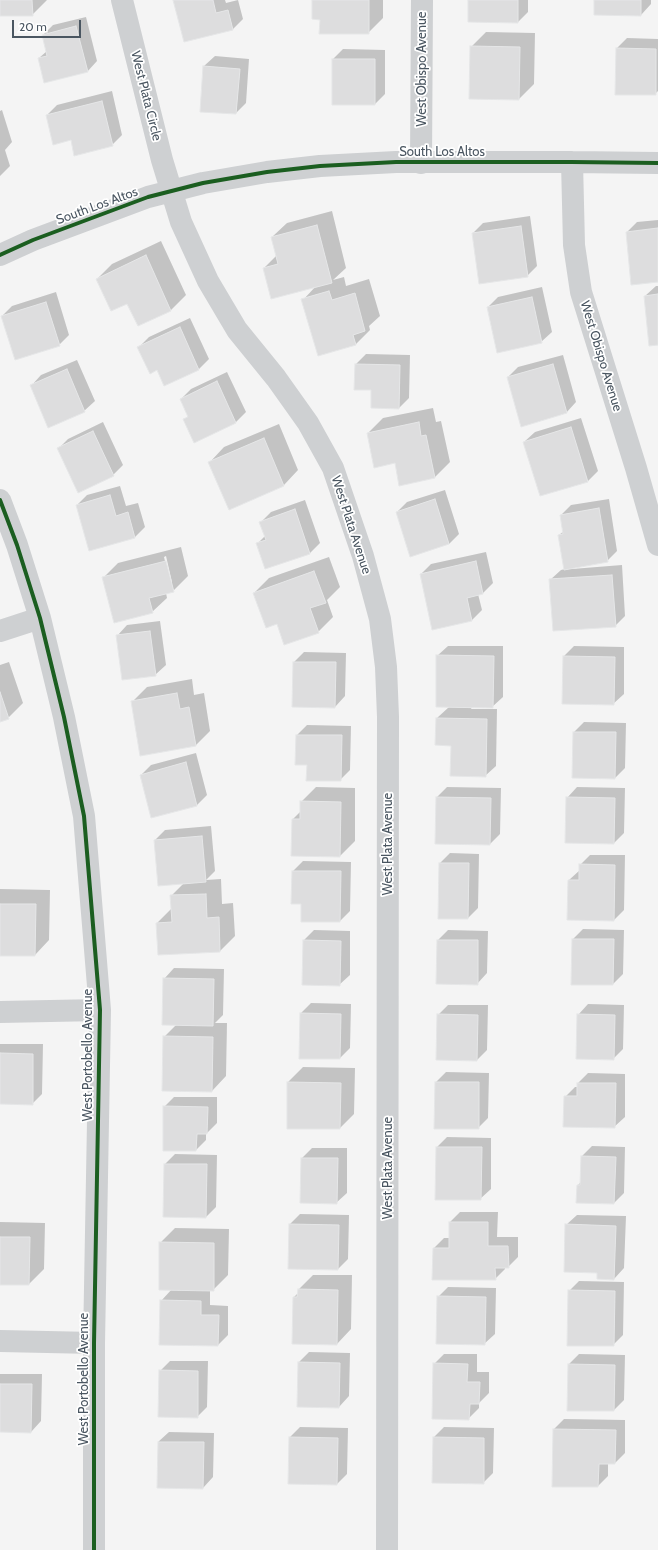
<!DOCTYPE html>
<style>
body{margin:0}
#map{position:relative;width:658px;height:1550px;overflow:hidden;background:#f4f4f4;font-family:Cabin,sans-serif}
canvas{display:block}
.scale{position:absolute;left:12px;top:20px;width:69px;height:18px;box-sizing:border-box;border:2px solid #4a5661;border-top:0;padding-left:5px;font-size:12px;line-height:14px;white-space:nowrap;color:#4a5661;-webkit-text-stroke:3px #fff;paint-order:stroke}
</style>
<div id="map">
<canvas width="658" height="1550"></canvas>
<div class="scale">20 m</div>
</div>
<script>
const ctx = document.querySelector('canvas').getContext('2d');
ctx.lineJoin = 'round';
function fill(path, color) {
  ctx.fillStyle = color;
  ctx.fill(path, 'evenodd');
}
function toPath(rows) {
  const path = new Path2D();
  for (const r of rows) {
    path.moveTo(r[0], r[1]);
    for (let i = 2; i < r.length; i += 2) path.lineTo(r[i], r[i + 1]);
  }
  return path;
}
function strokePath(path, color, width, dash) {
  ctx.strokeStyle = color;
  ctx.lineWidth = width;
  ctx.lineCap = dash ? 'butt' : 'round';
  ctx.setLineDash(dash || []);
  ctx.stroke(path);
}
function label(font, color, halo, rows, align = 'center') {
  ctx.font = font + ' Cabin,sans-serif';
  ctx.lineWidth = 3.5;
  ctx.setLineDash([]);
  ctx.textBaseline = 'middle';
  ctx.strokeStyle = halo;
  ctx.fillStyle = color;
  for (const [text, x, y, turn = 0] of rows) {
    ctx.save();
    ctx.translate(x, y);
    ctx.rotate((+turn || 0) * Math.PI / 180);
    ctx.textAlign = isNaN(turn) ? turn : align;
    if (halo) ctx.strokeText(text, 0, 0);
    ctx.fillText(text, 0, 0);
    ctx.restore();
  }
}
const shadow = toPath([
 [0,0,47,0,32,15,0,15],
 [174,0,225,0,226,3,238,0,243,19,233,29,185,41],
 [313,0,383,0,383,18,368,33,321,19],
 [469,0,528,0,528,12,518,22],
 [595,0,651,0,651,4,641,15],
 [86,17,97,61,87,72,39,58,47,51,43,35,53,25],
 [486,32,535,33,534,84,519,99,471,47],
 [627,38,658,39,658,91,655,94,617,48],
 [343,49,385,50,385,94,375,104,333,59],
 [215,56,249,59,246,103,236,113,204,66],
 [112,91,122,135,112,145,72,139,47,115,57,105],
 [2,110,12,142,5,150,10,166,0,176,0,111],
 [332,211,346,268,333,280,344,277,346,286,369,279,380,316,369,326,370,330,355,345,303,300,316,286,264,268,277,255,272,237,287,223],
 [530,216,537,266,527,276,473,233,483,223],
 [658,220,658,281,627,232,637,222],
 [161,241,186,295,171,310,138,325,128,302,97,279,112,264],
 [656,286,658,286,658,344,645,296],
 [542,287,552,332,541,342,488,307,498,297],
 [56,292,69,335,59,345,2,316,12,306],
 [190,318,209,359,199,369,139,347,149,337],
 [366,354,410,355,409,398,399,408,372,389,356,364],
 [563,355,576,402,566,413,508,377,518,367],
 [77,360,95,401,84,411,48,426,31,386,41,375],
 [227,372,246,412,236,422,195,442,184,420,189,415,181,399,191,389],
 [433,408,436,422,441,421,450,462,435,477,396,462,368,433,383,418],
 [581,418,598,471,588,481,524,442,535,432],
 [103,422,123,465,113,475,58,449,68,439],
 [279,424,298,470,284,485,229,508,210,462,224,447],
 [120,486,126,506,138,503,145,527,135,537,77,505,87,495],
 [445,490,459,534,449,544,397,512,407,502],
 [609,499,617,551,607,561,572,567,572,569,622,565,625,616,615,626,550,580,561,570,565,569,559,535,564,531,561,515,571,505],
 [305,500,320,543,310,553,266,568,257,544,265,536,261,522,271,512],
 [181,547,188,576,173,591,166,593,167,598,152,612,103,578,118,563],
 [166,556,172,582,170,582,164,557],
 [486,552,493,583,483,593,478,594,482,610,472,620,433,629,421,574,431,564],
 [329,557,340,587,327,600,333,617,318,632,277,623,254,593,269,578],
 [160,621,166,665,155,675,117,636,127,625],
 [448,646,503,646,503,697,492,707,472,707,471,709,497,709,496,766,485,776,452,745,437,718,449,707,437,656],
 [574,646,624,647,624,694,613,704,564,656],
 [304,652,346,653,345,696,335,707,294,662],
 [9,662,23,703,8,718,0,721,0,665],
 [192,679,194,695,204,693,210,731,195,746,132,702,147,687],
 [584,722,626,723,625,768,615,778,574,732],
 [307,725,351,726,350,770,340,780,308,764,297,735],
 [196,753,207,795,197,805,152,817,141,775,151,765],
 [316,787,355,788,355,841,340,856,292,855,293,819,301,811,301,802],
 [447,787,501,788,500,834,490,844,436,843,437,797],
 [577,787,625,788,624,833,614,843,567,798],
 [211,826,215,871,206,880,221,879,222,904,233,903,235,936,220,951,157,923,172,908,171,896,184,883,155,840,165,830],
 [450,853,479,854,478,908,468,918,440,863],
 [590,855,625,855,624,910,614,920,568,919,569,880,580,870,580,865],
 [303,861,351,862,350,911,340,921,302,903,292,903,293,871],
 [0,889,50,890,49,940,35,955,0,955],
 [583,929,624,930,623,974,613,984,573,939],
 [314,930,350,931,350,975,339,985,304,940],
 [448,930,488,931,487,973,477,984,438,940],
 [174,968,224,969,223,1015,215,1023,227,1023,226,1076,212,1091,164,1037,177,1024,164,979],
 [311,1003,351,1004,350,1048,340,1058,301,1013],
 [588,1004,624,1005,623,1049,613,1059,578,1015],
 [448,1005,488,1005,487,1050,477,1060,437,1059,438,1015],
 [0,1044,43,1044,42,1094,32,1104,0,1103],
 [303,1067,355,1068,354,1114,340,1128,288,1082],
 [446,1072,489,1073,488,1118,478,1128,436,1082],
 [588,1073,625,1074,625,1117,614,1127,565,1097,575,1087,578,1087,578,1083],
 [174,1097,217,1097,217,1123,206,1134,206,1140,196,1150,164,1107],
 [447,1137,491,1138,491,1189,480,1199,437,1147],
 [592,1146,625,1147,624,1193,614,1203,578,1185,581,1182,582,1156],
 [312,1148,347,1148,347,1193,336,1203,301,1202,302,1158],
 [175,1154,217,1155,216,1207,206,1217,164,1216,165,1164],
 [460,1212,498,1212,497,1237,518,1237,518,1257,508,1267,505,1267,505,1269,495,1279,434,1248,444,1238,450,1238,450,1222],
 [300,1214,349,1215,348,1259,338,1269,290,1224],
 [577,1215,626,1216,624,1268,614,1279,598,1272,566,1225],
 [0,1222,45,1223,44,1269,29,1284,0,1284],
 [175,1228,229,1229,228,1275,213,1290,210,1290,210,1305,228,1306,228,1335,218,1345,161,1301,172,1289,160,1243],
 [313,1275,352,1275,351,1329,337,1344,294,1297,299,1292,299,1289],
 [579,1281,624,1282,623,1335,613,1345,569,1291],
 [448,1287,496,1288,495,1334,484,1344,438,1297],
 [309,1352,350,1353,349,1396,339,1407,299,1362],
 [444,1354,477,1354,477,1372,489,1372,489,1393,479,1403,479,1408,469,1418,434,1364],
 [579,1354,625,1355,624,1400,614,1410,569,1364],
 [170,1361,208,1361,207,1407,197,1417,160,1371],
 [0,1374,42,1374,41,1421,31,1432,0,1431],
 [564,1419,625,1420,625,1453,615,1463,608,1463,608,1476,598,1486,554,1429],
 [300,1427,348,1428,347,1474,337,1484,290,1437],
 [444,1427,494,1428,493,1473,483,1483,434,1437],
 [169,1432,214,1433,213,1477,203,1488,158,1487,158,1442]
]);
const building = toPath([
 [0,0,32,0,33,16,0,16,0,0],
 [173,0,213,0,216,13,228,10,233,30,184,42,173,0],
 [312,0,369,0,369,34,319,34,320,20,312,19,312,0],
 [468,0,518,0,518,23,468,22,468,0],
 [594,0,641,0,641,16,594,15,594,0],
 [76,26,88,72,44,83,38,58,47,56,42,35,76,26],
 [470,46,520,47,519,100,469,99,470,46],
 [616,48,656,49,656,95,615,95,616,48],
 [332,59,375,59,375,105,332,105,332,59],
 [203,66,240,69,236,114,200,112,203,66],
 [102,101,113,146,74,156,71,140,53,145,46,115,102,101],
 [317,225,332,283,271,299,263,268,278,264,271,237,317,225],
 [521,226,528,277,479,284,472,233,521,226],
 [658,228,658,282,631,285,626,232,658,228],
 [146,255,171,311,138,326,127,304,111,311,96,279,146,255],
 [329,291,332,300,355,293,365,331,353,335,356,345,318,356,301,299,329,291],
 [658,294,658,345,649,346,644,296,658,294],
 [532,297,542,343,497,353,487,307,532,297],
 [46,302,60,346,15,360,1,316,46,302],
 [180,327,199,370,164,386,157,370,150,374,137,347,180,327],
 [355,364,400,365,399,409,371,408,371,390,354,390,355,364],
 [553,364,567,413,521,427,507,377,553,364],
 [67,369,85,412,48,428,30,385,67,369],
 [217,381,236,423,194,443,183,419,188,417,180,399,217,381],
 [419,422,421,436,426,435,435,478,399,486,395,463,374,468,367,433,419,422],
 [571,427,588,482,540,496,523,442,571,427],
 [93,431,114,476,78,493,57,448,93,431],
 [264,438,284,486,229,510,208,462,264,438],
 [110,495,116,516,128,512,135,538,89,551,76,505,110,495],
 [435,499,449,544,410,557,396,512,435,499],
 [599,508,608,562,564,570,558,535,563,534,560,515,599,508],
 [295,509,310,554,265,569,256,543,266,540,259,522,295,509],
 [166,561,174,592,149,598,153,613,114,623,102,577,166,561],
 [476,561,483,594,467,598,472,621,432,630,420,574,476,561],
 [314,571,326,603,310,608,319,633,284,645,277,624,266,628,253,593,314,571],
 [612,575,616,627,553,631,549,579,612,575],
 [150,631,156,676,122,680,116,635,150,631],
 [436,655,494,656,493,708,436,707,436,655],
 [563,656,615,657,614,705,562,704,563,656],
 [293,662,336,662,335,708,292,707,293,662],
 [0,692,9,719,0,722,0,692],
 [177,693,180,709,189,707,196,746,140,756,131,701,177,693],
 [436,718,487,719,486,777,450,776,451,746,435,745,436,718],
 [573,732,616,732,615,779,572,778,573,732],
 [296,735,342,735,341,781,306,781,307,765,295,765,296,735],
 [186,762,197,806,151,818,140,775,186,762],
 [436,797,491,798,490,845,435,844,436,797],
 [566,797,615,798,614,844,565,843,566,797],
 [300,801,341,802,340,857,291,856,292,819,300,819,300,801],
 [202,836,206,882,158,886,154,840,202,836],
 [439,863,469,863,468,919,438,919,439,863],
 [579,864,615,865,614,921,567,920,568,880,579,880,579,864],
 [292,871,341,871,340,922,301,922,301,904,291,904,292,871],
 [206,894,207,918,219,917,220,952,158,955,156,923,172,922,170,895,206,894],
 [0,904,36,904,35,956,0,956,0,904],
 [572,939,614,939,613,985,571,985,572,939],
 [303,940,341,941,340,986,302,985,303,940],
 [437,940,478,940,478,985,436,984,437,940],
 [163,978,214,979,213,1026,162,1025,163,978],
 [300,1013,341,1014,340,1059,299,1059,300,1013],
 [437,1014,478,1015,477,1061,436,1060,437,1014],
 [577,1014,615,1015,614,1060,576,1059,577,1014],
 [163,1036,213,1037,212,1092,162,1091,163,1036],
 [0,1053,33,1054,33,1105,0,1104,0,1053],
 [287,1082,341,1083,340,1129,287,1129,287,1082],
 [435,1082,479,1082,479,1129,434,1129,435,1082],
 [577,1083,616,1083,615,1128,563,1127,564,1096,577,1096,577,1083],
 [163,1106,208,1107,207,1134,197,1134,196,1151,163,1151,163,1106],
 [436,1147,482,1147,481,1200,435,1200,436,1147],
 [581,1156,616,1157,614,1204,576,1203,577,1185,580,1185,581,1156],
 [301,1158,338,1158,337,1204,300,1203,301,1158],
 [164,1164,207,1164,206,1218,163,1217,164,1164],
 [449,1222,488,1222,488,1246,508,1246,509,1268,495,1268,496,1280,432,1280,433,1248,449,1248,449,1222],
 [289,1224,339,1225,338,1270,288,1269,289,1224],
 [565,1224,616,1226,614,1280,597,1279,597,1273,564,1272,565,1224],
 [0,1237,30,1237,29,1285,0,1285,0,1237],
 [159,1242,214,1243,214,1291,159,1290,159,1242],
 [298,1289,338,1290,337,1345,292,1344,293,1297,297,1297,298,1289],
 [568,1290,615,1291,614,1346,567,1346,568,1290],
 [437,1296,486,1297,485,1345,436,1344,437,1296],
 [160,1300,201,1301,201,1315,219,1315,218,1346,159,1345,160,1300],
 [298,1362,340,1363,339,1408,297,1407,298,1362],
 [433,1363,468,1364,467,1382,480,1382,479,1404,470,1404,469,1420,432,1419,433,1363],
 [568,1364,615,1365,614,1411,567,1411,568,1364],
 [159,1370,198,1371,198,1418,158,1417,159,1370],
 [0,1384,32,1384,31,1433,0,1432,0,1384],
 [553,1429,616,1430,615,1464,599,1464,598,1487,552,1487,553,1429],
 [289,1437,338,1438,337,1485,288,1484,289,1437],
 [433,1437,484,1438,484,1484,432,1483,433,1437],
 [158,1442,204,1442,203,1489,157,1488,158,1442]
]);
const minor = toPath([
 [122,0,162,160,181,222,208,281,237,330,276,378,308,423,333,468,363,556,380,619,386,667,388,717,387,1550],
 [572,162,574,245,581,292,636,468,658,545],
 [421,163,422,0],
 [0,255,33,240,148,197,203,183,267,172,320,166,396,162,572,162,658,163],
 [0,500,17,545,40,618,64,717,84,816,100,1010,94,1343,94,1550],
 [0,631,40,618],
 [0,1012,100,1010],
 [0,1341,94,1343]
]);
const cycleway = toPath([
 [0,255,33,240,148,197,203,183,267,172,320,166,396,162,572,162,658,163],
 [0,500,17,545,40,618,64,717,84,816,100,1010,94,1343,94,1550]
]);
const streetNames = [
 ["West Obispo Avenue",422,69,-90],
 ["West Plata Circle",146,96,76],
 ["South Los Altos",442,152],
 ["South Los Altos",97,206,-20],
 ["West Obispo Avenue",601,356,73],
 ["West Plata Avenue",351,525,72],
 ["West Plata Avenue",388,844,-90],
 ["West Portobello Avenue",88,1055,-90],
 ["West Plata Avenue",388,1168,-90],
 ["West Portobello Avenue",84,1379,-90]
];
fill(shadow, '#0003');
fill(building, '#ddddde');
strokePath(building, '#e5e6e7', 1);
strokePath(minor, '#ced0d2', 22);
strokePath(cycleway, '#1b5e20', 4);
label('13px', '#4a5661', '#fff', streetNames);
</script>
